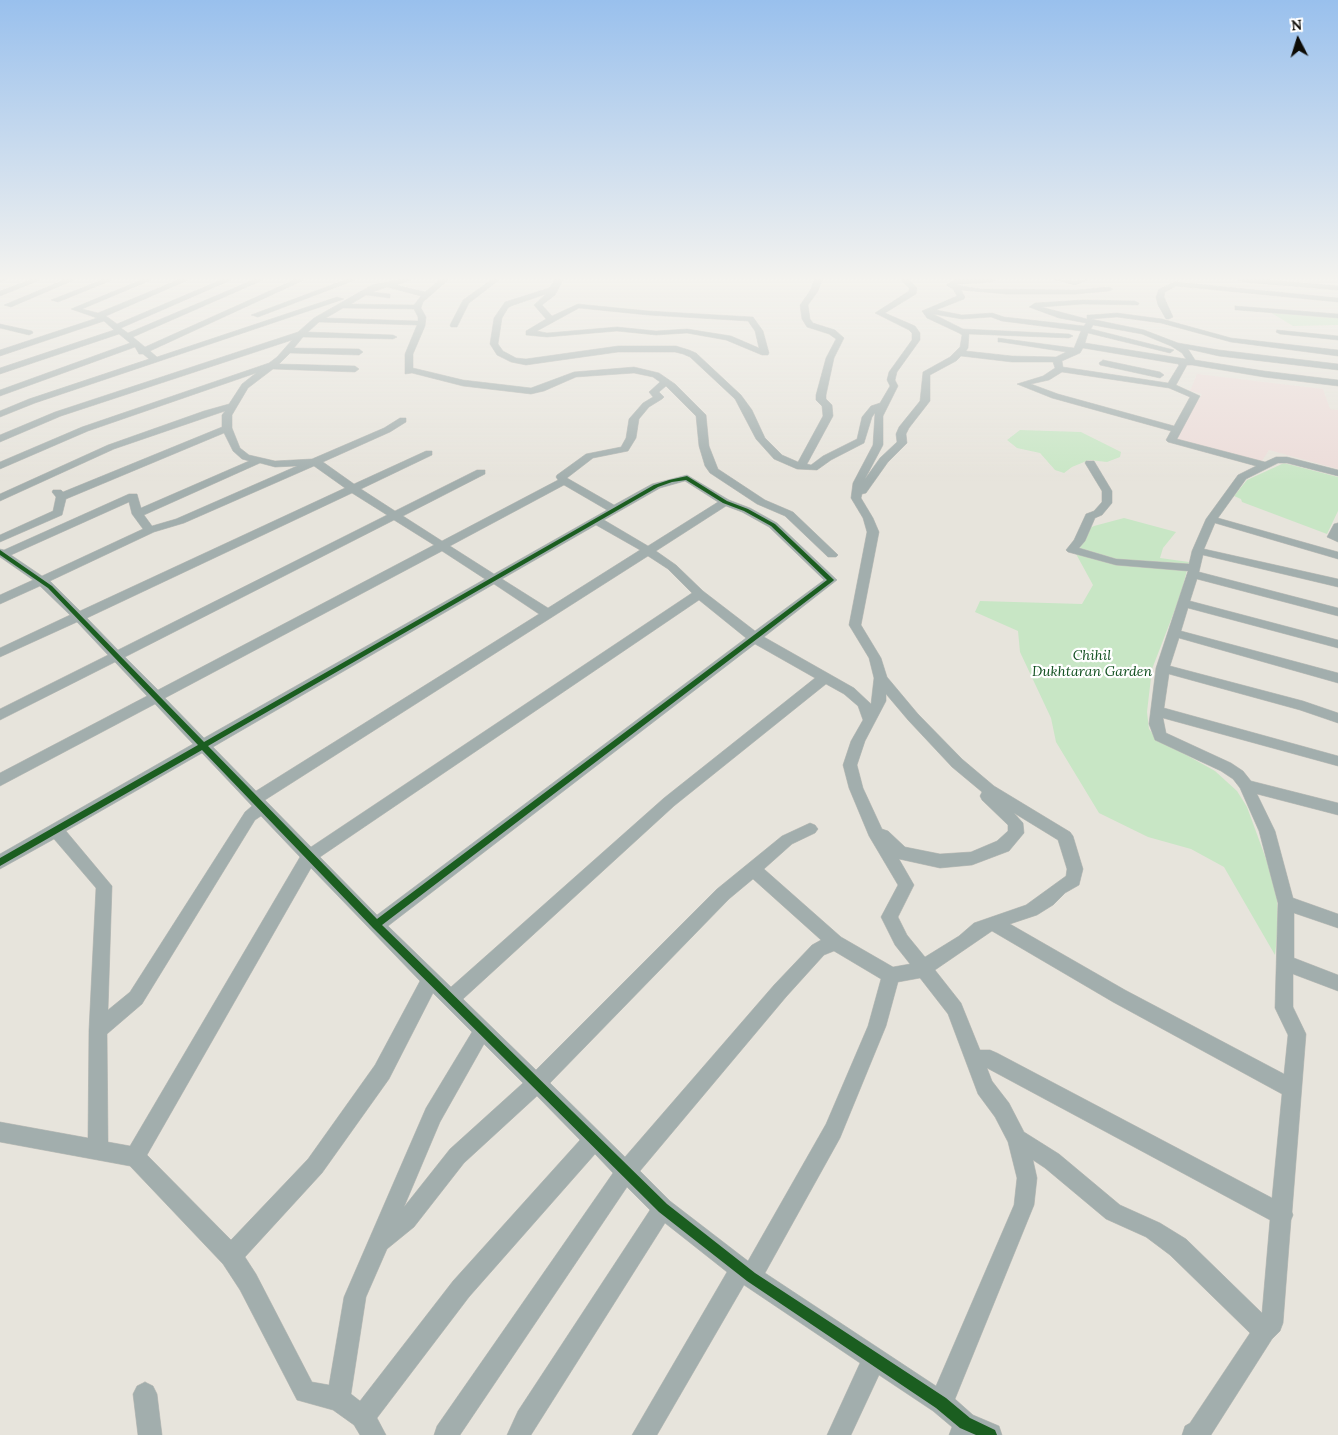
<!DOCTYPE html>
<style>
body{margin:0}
#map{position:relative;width:1338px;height:1435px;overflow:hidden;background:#e7e4dc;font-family:Lora,serif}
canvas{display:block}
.north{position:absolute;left:1273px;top:15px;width:50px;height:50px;-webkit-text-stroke:4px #fff;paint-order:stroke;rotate:355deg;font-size:14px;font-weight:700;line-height:20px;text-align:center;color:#0d0c07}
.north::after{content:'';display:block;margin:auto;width:18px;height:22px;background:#0d0c07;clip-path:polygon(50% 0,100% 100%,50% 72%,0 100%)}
</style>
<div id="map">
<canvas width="1338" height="1435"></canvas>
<div class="north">N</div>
</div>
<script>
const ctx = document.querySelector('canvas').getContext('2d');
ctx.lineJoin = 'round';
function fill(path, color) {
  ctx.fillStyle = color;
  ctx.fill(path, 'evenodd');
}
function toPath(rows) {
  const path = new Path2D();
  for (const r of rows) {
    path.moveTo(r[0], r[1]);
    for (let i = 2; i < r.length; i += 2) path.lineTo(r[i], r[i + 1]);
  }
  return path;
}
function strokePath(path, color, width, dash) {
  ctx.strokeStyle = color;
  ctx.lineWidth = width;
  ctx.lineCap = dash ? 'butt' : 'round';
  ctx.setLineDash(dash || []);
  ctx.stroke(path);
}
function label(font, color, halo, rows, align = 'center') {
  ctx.font = font + ' Lora,serif';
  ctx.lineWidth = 4.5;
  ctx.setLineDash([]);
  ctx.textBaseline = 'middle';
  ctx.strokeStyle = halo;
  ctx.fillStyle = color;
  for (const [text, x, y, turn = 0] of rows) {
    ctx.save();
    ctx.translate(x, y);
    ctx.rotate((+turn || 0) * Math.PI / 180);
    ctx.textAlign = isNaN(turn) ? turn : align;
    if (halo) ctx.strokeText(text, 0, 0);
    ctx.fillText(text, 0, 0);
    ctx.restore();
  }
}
const education = toPath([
 [1197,374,1323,389,1330,409,1338,410,1338,469,1269,450,1262,461,1174,440,1202,394,1190,391]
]);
const green = toPath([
 [1268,311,1338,317,1338,325,1293,326],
 [1020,430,1081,432,1121,452,1120,457,1107,462,1089,460,1072,467,1064,473,1055,470,1040,453,1017,448,1007,440],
 [1284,463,1338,477,1338,511,1327,534,1242,502,1241,499,1234,496,1247,480],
 [1124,518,1176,532,1163,548,1160,558,1189,562,1181,594,1152,669,1147,712,1149,729,1156,738,1215,771,1237,791,1247,807,1277,889,1278,928,1275,955,1224,867,1191,849,1148,837,1099,813,1056,742,1051,718,1020,652,1018,631,975,612,980,601,1082,604,1093,585,1075,552,1084,531,1094,526]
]);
const minor = toPath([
 [0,280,5,280,0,282,0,280],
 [30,280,40,280,0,296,0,291,30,280],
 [64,280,74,280,11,307,4,305,64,280],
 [102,280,112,280,58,302,51,300,102,280],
 [141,280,151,280,82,309,98,313,178,280,188,280,106,316,117,324,221,280,231,280,121,328,128,333,253,280,263,280,133,337,145,347,294,280,304,280,150,351,157,357,337,297,344,299,35,403,0,417,0,411,29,399,149,359,143,354,139,354,135,347,0,396,0,390,130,343,119,334,0,374,0,368,114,330,104,321,0,356,0,350,97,318,71,309,141,280],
 [345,280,355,280,258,317,251,315,345,280],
 [398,280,411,280,396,285,425,292,440,280,448,280,423,302,421,308,426,317,425,326,413,354,413,368,463,380,531,388,574,372,634,367,659,373,675,384,706,415,709,446,718,469,765,500,793,512,836,553,838,555,836,557,828,557,785,516,757,504,710,473,705,466,699,446,696,416,666,386,659,392,664,397,662,399,649,407,639,419,636,438,628,451,593,458,567,478,614,505,652,484,687,475,729,500,750,508,777,523,837,580,764,637,854,688,871,704,874,678,869,658,849,625,867,532,863,518,851,498,853,483,873,445,875,413,872,417,864,443,831,460,817,470,797,469,774,459,756,439,735,399,690,357,683,354,675,352,618,352,526,365,511,362,497,355,490,344,494,318,505,302,549,288,555,280,563,280,555,295,542,305,552,316,578,304,648,311,753,317,763,331,769,353,768,355,762,355,726,340,687,333,656,335,617,331,547,337,526,335,526,331,546,319,534,305,546,294,511,306,508,308,502,318,498,344,503,351,516,358,526,359,618,346,676,346,689,350,696,353,741,395,752,410,765,438,782,455,798,462,823,416,822,406,816,400,816,395,826,358,836,339,829,334,807,327,802,319,800,305,810,291,814,280,822,280,818,291,808,305,810,319,813,323,835,330,844,338,834,358,826,395,826,399,832,405,833,416,807,464,811,465,823,456,857,439,862,417,871,406,880,403,890,386,887,380,889,372,912,340,912,333,909,330,875,313,909,291,909,288,901,280,909,280,917,288,916,294,885,313,915,326,920,333,920,340,897,372,895,380,898,386,883,416,883,445,865,479,880,458,897,442,896,434,899,427,920,401,923,372,950,357,960,347,962,335,959,333,927,318,922,311,957,296,953,289,946,285,954,280,996,280,992,282,958,284,956,285,981,289,1076,290,1109,287,1113,289,1109,291,1076,294,1006,294,961,290,965,297,964,299,936,310,962,315,992,313,1004,317,1084,326,1086,323,1059,318,1029,307,1035,303,1083,300,1135,301,1139,303,1138,305,1083,304,1041,307,1087,319,1087,315,1090,315,1117,313,1162,319,1231,338,1338,350,1338,356,1231,342,1161,323,1117,317,1091,319,1144,330,1178,343,1219,350,1338,364,1338,370,1219,356,1188,349,1195,360,1264,371,1338,380,1338,386,1264,377,1192,365,1187,365,1176,385,1200,396,1177,439,1265,462,1276,457,1287,457,1338,470,1338,476,1287,463,1278,463,1246,479,1218,518,1338,552,1338,559,1215,523,1204,549,1338,579,1338,587,1203,555,1199,572,1338,608,1338,616,1197,579,1190,601,1338,640,1338,648,1188,608,1181,631,1338,673,1338,683,1179,638,1170,666,1303,701,1338,713,1338,723,1300,710,1169,674,1164,708,1338,756,1338,766,1163,718,1166,733,1231,763,1243,771,1251,781,1338,803,1338,815,1257,794,1275,831,1293,898,1338,914,1338,928,1294,913,1294,958,1338,975,1338,991,1293,974,1293,1007,1306,1034,1292,1212,1293,1215,1291,1220,1283,1323,1280,1331,1272,1339,1211,1435,1182,1435,1185,1426,1190,1423,1250,1333,1170,1255,1146,1237,1106,1219,1045,1168,1033,1160,1037,1178,1034,1205,955,1399,973,1415,999,1426,1002,1435,949,1435,952,1427,933,1411,879,1375,851,1435,827,1435,860,1363,744,1285,657,1435,632,1435,727,1272,665,1223,531,1435,507,1435,518,1411,650,1210,627,1187,460,1435,434,1435,437,1426,613,1173,595,1154,469,1297,377,1418,386,1435,360,1435,354,1425,333,1410,297,1400,240,1290,223,1264,130,1166,0,1142,0,1122,88,1138,89,1030,96,888,54,839,0,869,0,854,193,744,155,704,0,786,0,773,147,696,115,662,0,720,0,709,108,655,77,622,0,657,0,648,70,615,40,586,0,604,0,595,33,580,0,557,0,549,4,550,129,494,137,494,141,508,249,461,242,459,233,451,224,433,66,499,62,515,0,542,0,535,53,511,56,497,52,492,53,490,61,490,63,492,222,427,222,415,225,411,114,449,0,501,0,494,108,445,204,411,229,404,242,384,256,373,88,431,0,469,0,462,82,427,269,363,277,357,292,340,61,416,0,442,0,435,55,412,298,332,314,318,372,285,398,280],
 [387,287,421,296,414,305,351,304,366,295,390,298,390,294,372,292,387,287],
 [343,308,414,309,418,317,418,321,326,318,343,308],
 [579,308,648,315,748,321,755,331,759,348,731,336,687,329,656,331,617,327,547,333,537,331,579,308],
 [933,314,962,319,991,317,1002,321,1081,331,1074,348,998,338,998,342,1001,342,1066,352,1056,357,1012,356,966,351,968,348,969,334,1069,338,1073,336,1069,334,963,329,933,314],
 [319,322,417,325,405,354,405,374,412,373,463,386,531,394,544,391,576,377,634,373,653,377,660,382,649,392,653,397,643,403,629,419,626,438,621,447,586,454,557,475,556,477,558,480,442,541,403,516,485,474,485,470,477,470,395,511,361,489,432,455,432,451,426,451,354,484,323,462,390,432,406,422,406,418,400,418,384,428,312,459,275,461,249,455,240,448,232,428,232,415,248,388,273,369,355,372,359,369,355,366,279,364,290,353,359,355,363,352,359,349,294,348,303,337,393,339,397,337,393,335,308,332,319,322],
 [1093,325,1142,334,1171,346,1182,353,1186,359,1085,343,1088,333,1170,353,1174,350,1091,329,1093,325],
 [1083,348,1178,364,1179,365,1168,383,1063,367,1062,361,1080,353,1083,348],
 [961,356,1012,362,1053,362,1055,368,1043,376,1017,384,1052,398,1171,431,1166,440,1168,442,1256,466,1238,475,1206,519,1192,551,1189,564,1116,559,1079,548,1085,541,1095,518,1102,515,1112,503,1112,491,1094,461,1086,461,1085,463,1102,491,1102,502,1094,511,1086,514,1074,540,1066,550,1068,552,1116,565,1188,571,1156,668,1149,724,1155,740,1221,771,1233,779,1240,788,1259,831,1278,903,1275,1008,1288,1035,1284,1074,1125,990,1010,924,1037,915,1053,905,1065,893,1079,885,1083,869,1073,836,1070,832,994,786,962,759,918,714,887,677,881,658,861,625,879,532,873,518,861,498,862,494,866,493,888,462,907,443,906,434,909,428,930,401,930,375,956,361,961,356],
 [1062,372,1169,388,1190,397,1174,426,1058,394,1031,384,1049,380,1062,372],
 [260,463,275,467,297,466,176,519,152,526,144,515,260,463],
 [314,466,345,488,80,611,50,581,154,532,184,523,314,466],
 [685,481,718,502,648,546,604,520,660,488,685,481],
 [564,485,607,510,494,574,450,546,564,485],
 [352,493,387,515,118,650,87,618,352,493],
 [129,502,132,514,143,529,42,576,11,555,129,502],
 [726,506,742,512,769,527,824,580,755,631,703,591,676,565,656,551,726,506],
 [394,520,434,545,158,690,125,657,394,520],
 [596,525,640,550,548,608,502,579,596,525],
 [442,551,485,579,204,738,165,698,442,551],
 [648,556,668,569,692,593,311,847,265,800,648,556],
 [494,584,539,614,256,791,213,747,494,584],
 [699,600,746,638,377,915,320,857,699,600],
 [755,644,815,678,664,798,451,987,388,926,755,644],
 [826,684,844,694,858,706,863,720,851,741,843,765,849,788,869,836,898,885,881,917,895,945,910,964,893,967,841,937,764,869,792,844,815,833,818,829,815,825,810,823,782,836,717,889,536,1070,463,999,674,806,826,684],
 [886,694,908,720,952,767,982,792,980,796,982,800,1008,825,1008,831,997,841,971,852,940,854,905,847,888,831,882,829,863,788,857,765,865,741,886,701,886,694],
 [202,753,252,806,245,812,130,992,108,1010,112,886,66,831,202,753],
 [1014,813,1058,840,1067,869,1066,876,1026,905,974,923,959,936,925,957,907,935,898,917,914,885,899,859,940,868,972,865,1009,851,1024,833,1023,823,1014,813],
 [261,816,300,857,130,1146,108,1142,107,1034,142,1004,255,820,261,816],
 [311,868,420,981,375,1065,308,1159,231,1240,147,1155,311,868],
 [753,879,821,940,812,945,774,985,625,1157,550,1083,729,899,753,879],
 [992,931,1113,1002,1282,1094,1272,1198,997,1053,990,1050,980,1050,961,1003,935,970,992,931],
 [834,951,881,979,868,1026,826,1124,748,1261,670,1201,640,1171,786,997,824,955,834,951],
 [920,978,948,1014,978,1094,995,1117,1008,1142,1017,1178,1014,1205,936,1386,765,1273,840,1138,886,1026,898,982,920,978],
 [433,993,472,1032,426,1108,344,1297,329,1385,312,1382,256,1274,245,1257,322,1173,389,1079,433,993],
 [484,1044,523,1083,450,1149,404,1207,440,1122,484,1044],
 [987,1068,1270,1220,1262,1313,1186,1239,1160,1223,1120,1205,1059,1154,1024,1132,1009,1103,992,1081,987,1068],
 [537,1096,580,1140,453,1281,360,1401,351,1394,366,1297,387,1249,414,1227,464,1163,537,1096],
 [491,280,499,280,469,303,457,327,451,327,450,325,463,300,491,280],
 [1056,280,1075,281,1088,280,1075,285,1056,280],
 [1239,280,1267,280,1338,286,1338,290,1243,282,1239,280],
 [1175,282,1338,298,1338,302,1176,286,1165,292,1164,297,1173,317,1169,319,1166,319,1158,305,1156,297,1159,289,1175,282],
 [1235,306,1338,314,1338,318,1238,310,1235,310,1235,306],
 [0,324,32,331,33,333,29,335,0,328,0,324],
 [1277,330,1338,336,1338,340,1280,334,1276,332,1277,330],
 [1103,360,1160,372,1164,375,1160,378,1100,365,1099,363,1103,360],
 [1338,523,1338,542,1327,537,1334,524,1338,523],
 [145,1382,153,1386,157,1394,162,1435,138,1435,133,1394,137,1386,145,1382]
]);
const cycleway = toPath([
 [687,476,727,501,748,509,775,524,833,579,834,580,833,581,382,925,667,1204,755,1273,946,1398,970,1418,995,1430,997,1435,976,1435,960,1428,936,1408,747,1281,659,1212,373,928,202,750,0,866,0,858,198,745,48,588,0,555,0,550,52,586,204,742,654,485,669,480,687,476],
 [686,480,723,503,744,511,771,526,827,580,377,919,208,746,658,487,672,482,686,480]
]);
const parkNames = [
 ["Chihil",1092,656],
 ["Dukhtaran Garden",1092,672]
];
fill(education, '#ecdcd9');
fill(green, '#c8e6c5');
strokePath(minor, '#c3c1bb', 1);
fill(minor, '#a2aead');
fill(cycleway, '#1b5e20');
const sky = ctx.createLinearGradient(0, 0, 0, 481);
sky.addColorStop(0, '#99c0ed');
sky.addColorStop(0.58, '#f4f3ef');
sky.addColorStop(1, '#f4f3ef00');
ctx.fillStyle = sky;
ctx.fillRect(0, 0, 1338, 481);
label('italic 14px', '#115020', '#fff', parkNames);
</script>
